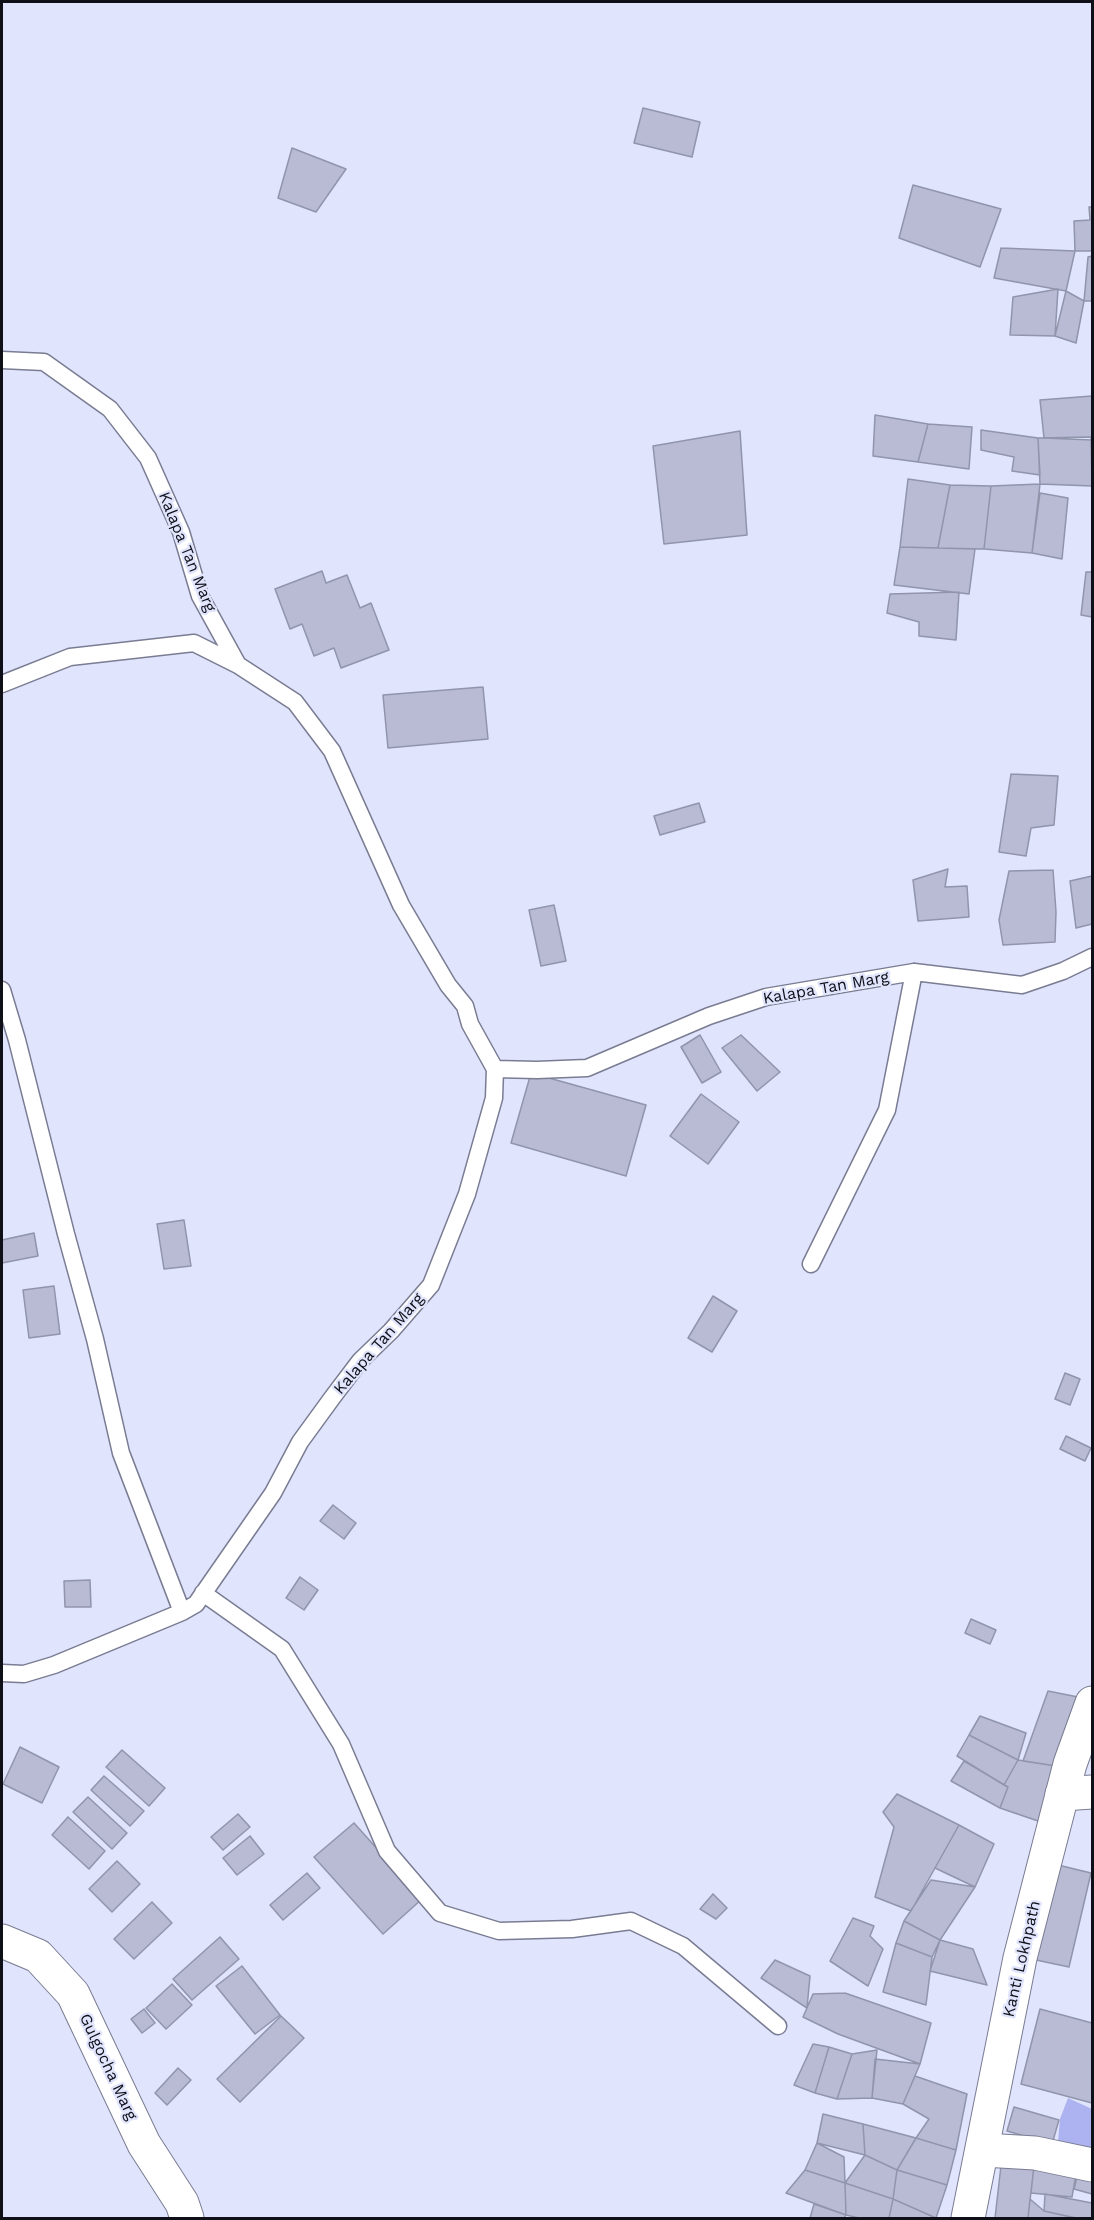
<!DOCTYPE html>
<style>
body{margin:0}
#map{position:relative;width:1094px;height:2220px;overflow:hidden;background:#e0e4fc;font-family:"Work Sans",sans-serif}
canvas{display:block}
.frame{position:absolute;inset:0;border:3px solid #0e0f17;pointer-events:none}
</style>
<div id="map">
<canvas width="1094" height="2220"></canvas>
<div class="frame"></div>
</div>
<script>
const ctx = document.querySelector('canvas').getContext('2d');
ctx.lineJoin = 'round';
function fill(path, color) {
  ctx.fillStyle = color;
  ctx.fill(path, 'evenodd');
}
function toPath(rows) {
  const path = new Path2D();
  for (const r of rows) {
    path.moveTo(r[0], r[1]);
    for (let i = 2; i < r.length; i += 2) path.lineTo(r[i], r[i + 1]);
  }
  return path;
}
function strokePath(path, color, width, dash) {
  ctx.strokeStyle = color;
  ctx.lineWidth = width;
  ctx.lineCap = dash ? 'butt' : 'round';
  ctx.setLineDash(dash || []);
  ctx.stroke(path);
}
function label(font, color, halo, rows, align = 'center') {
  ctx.font = font + ' "Work Sans",sans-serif';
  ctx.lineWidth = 4.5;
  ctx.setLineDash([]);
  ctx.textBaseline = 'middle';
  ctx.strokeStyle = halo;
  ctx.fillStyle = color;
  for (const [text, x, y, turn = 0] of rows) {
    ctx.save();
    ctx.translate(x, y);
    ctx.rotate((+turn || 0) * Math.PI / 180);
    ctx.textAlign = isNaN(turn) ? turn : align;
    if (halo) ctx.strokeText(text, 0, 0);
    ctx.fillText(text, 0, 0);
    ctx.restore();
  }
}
const water = toPath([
 [1068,2098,1092,2109,1092,2162,1057,2153,1060,2119]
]);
const building = toPath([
 [643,108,700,122,692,157,634,143,643,108],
 [292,148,346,169,316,212,278,198,292,148],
 [913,185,1001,209,980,267,899,238,913,185],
 [1089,207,1092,207,1092,251,1075,251,1074,221,1090,220,1089,207],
 [1001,248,1075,251,1066,291,994,278,1001,248],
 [1092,256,1092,301,1084,301,1088,257,1092,256],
 [1058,289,1055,336,1010,335,1013,297,1058,289],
 [1066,291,1084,301,1076,343,1055,336,1066,291],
 [1092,396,1092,440,1044,438,1040,400,1092,396],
 [875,415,928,424,918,462,873,456,875,415],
 [928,424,972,427,969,469,918,462,928,424],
 [981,430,1038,438,1040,475,1012,471,1014,457,981,450,981,430],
 [740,431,747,535,664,544,653,446,740,431],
 [1091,437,1092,486,1040,484,1038,438,1091,437],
 [908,479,950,485,938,548,900,547,908,479],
 [1040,484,1032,553,984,549,991,486,1040,484],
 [950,485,991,486,984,549,938,548,950,485],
 [1040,493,1068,498,1062,559,1032,553,1040,493],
 [900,547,975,549,969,594,894,585,900,547],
 [322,571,326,583,347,575,360,608,371,603,389,650,341,668,334,648,314,656,302,624,290,629,275,589,322,571],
 [1086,572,1092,572,1092,617,1081,615,1086,572],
 [959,592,956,640,919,636,919,622,887,613,890,594,959,592],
 [483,687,488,739,388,748,383,695,483,687],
 [1011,774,1058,776,1054,825,1031,828,1026,856,999,852,1011,774],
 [699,803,705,822,660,835,654,816,699,803],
 [948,869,945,887,967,886,969,917,918,921,913,880,948,869],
 [1053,870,1056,912,1055,942,1003,945,999,920,1009,871,1053,870],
 [1092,876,1092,924,1076,928,1070,881,1092,876],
 [554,905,566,961,541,966,529,910,554,905],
 [700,1035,721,1072,702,1083,681,1047,700,1035],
 [741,1035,780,1072,757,1091,722,1048,741,1035],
 [531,1073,646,1105,626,1176,511,1143,531,1073],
 [701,1094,739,1122,708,1164,670,1136,701,1094],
 [184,1220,191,1266,164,1269,157,1224,184,1220],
 [34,1233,38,1256,2,1263,2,1240,34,1233],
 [54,1286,60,1334,29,1338,23,1290,54,1286],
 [713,1296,737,1311,712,1352,688,1338,713,1296],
 [1065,1373,1080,1379,1070,1405,1055,1399,1065,1373],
 [1066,1436,1091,1448,1085,1461,1060,1449,1066,1436],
 [333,1505,356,1523,344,1539,320,1521,333,1505],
 [300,1577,318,1590,304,1610,286,1598,300,1577],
 [90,1580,91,1607,65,1607,64,1581,90,1580],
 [971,1619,996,1630,990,1644,965,1633,971,1619],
 [1048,1691,1083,1698,1056,1766,1023,1761,1048,1691],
 [980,1716,1026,1733,1018,1760,969,1735,980,1716],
 [969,1735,1018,1760,1004,1785,957,1756,969,1735],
 [20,1747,59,1767,42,1803,3,1784,20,1747],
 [122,1750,165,1788,149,1806,106,1767,122,1750],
 [1018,1760,1056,1766,1038,1821,1000,1808,1008,1787,1004,1785,1018,1760],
 [964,1761,1008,1787,1000,1808,951,1781,964,1761],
 [104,1776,144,1811,130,1826,91,1790,104,1776],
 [897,1794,959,1825,911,1911,875,1897,894,1827,883,1812,897,1794],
 [88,1797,127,1833,112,1849,73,1812,88,1797],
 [238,1814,250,1827,223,1850,211,1837,238,1814],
 [68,1817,105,1851,89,1869,52,1835,68,1817],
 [354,1823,422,1899,383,1934,314,1857,354,1823],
 [959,1825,994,1844,975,1887,935,1868,959,1825],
 [250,1836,264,1854,237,1875,223,1858,250,1836],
 [117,1861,140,1884,112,1912,89,1889,117,1861],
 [1058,1865,1091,1873,1069,1967,1036,1960,1058,1865],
 [307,1873,320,1888,283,1920,270,1905,307,1873],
 [931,1880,975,1887,940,1940,904,1921,931,1880],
 [713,1894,727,1908,716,1919,700,1909,713,1894],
 [152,1902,172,1923,134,1959,114,1939,152,1902],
 [853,1918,874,1926,870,1936,883,1949,868,1986,830,1961,853,1918],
 [904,1921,940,1940,932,1957,896,1943,904,1921],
 [220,1937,239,1959,192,2000,173,1979,220,1937],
 [940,1940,973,1949,987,1985,930,1971,940,1940],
 [896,1943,932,1957,926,2005,883,1992,896,1943],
 [775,1960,810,1976,807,2008,761,1978,775,1960],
 [242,1966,280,2015,255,2034,216,1986,242,1966],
 [172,1984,192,2005,166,2029,146,2008,172,1984],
 [845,1993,931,2023,920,2064,838,2034,803,2017,813,1994,845,1993],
 [144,2009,155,2023,142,2033,131,2019,144,2009],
 [1040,2009,1092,2023,1092,2103,1021,2084,1040,2009],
 [281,2016,304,2038,240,2102,217,2079,281,2016],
 [813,2044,829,2047,815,2093,794,2085,813,2044],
 [829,2047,852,2054,837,2099,815,2093,829,2047],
 [877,2050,872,2098,837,2099,852,2054,877,2050],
 [875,2059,920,2064,903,2104,872,2098,875,2059],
 [178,2068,191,2080,167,2105,155,2093,178,2068],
 [915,2076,967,2094,956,2150,916,2138,929,2119,903,2104,915,2076],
 [1014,2107,1059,2120,1052,2144,1007,2131,1014,2107],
 [823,2114,863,2124,865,2155,817,2143,823,2114],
 [863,2124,916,2138,897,2170,865,2155,863,2124],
 [916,2138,956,2150,947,2185,897,2170,916,2138],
 [817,2143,844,2157,845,2183,805,2170,817,2143],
 [865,2155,897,2170,893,2199,845,2183,865,2155],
 [1002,2157,1035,2157,1028,2218,995,2218,1002,2157],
 [1035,2157,1077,2169,1072,2197,1031,2193,1035,2157],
 [1079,2169,1092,2173,1092,2194,1074,2189,1079,2169],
 [805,2170,845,2183,846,2215,786,2193,805,2170],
 [897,2170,947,2185,936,2218,893,2199,897,2170],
 [845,2183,893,2199,889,2218,859,2218,846,2215,845,2183],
 [1045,2194,1092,2203,1092,2218,1076,2218,1044,2211,1045,2194],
 [893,2199,936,2218,889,2218,893,2199],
 [1030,2199,1044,2211,1075,2218,1028,2218,1030,2199],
 [814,2204,846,2215,844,2218,810,2218,814,2204]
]);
const service = toPath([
 [2,360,44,362,110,409,148,458,181,532,200,596,238,665,295,702,332,751,401,905,448,985,465,1006,470,1024,495,1069,537,1070,587,1068,709,1016,766,997,914,972,1022,985,1063,971,1092,957],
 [2,684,70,657,194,643,238,665],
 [2,990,17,1040,66,1234,95,1339,121,1453,182,1612],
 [811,1264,887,1110,914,972],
 [203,1593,282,1649,341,1744,387,1851,440,1913,499,1931,572,1929,631,1921,683,1946,778,2026],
 [2,1673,24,1674,54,1665,182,1612,196,1604,273,1493,300,1442,332,1398,360,1361,391,1331,431,1285,467,1194,494,1098,495,1069]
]);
const minor = toPath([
 [1062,1794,1092,1792],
 [2,1941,38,1956,73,1994,144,2144,182,2203,187,2218],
 [983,2150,1035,2153,1092,2165]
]);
const primary = toPath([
 [968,2218,1020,1958,1070,1764,1092,1703]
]);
const streetNames = [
 ["Kalapa Tan Marg",187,552,68],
 ["Kalapa Tan Marg",826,988,-10],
 ["Kalapa Tan Marg",379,1344,-49],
 ["Kanti Lokhpath",1022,1959,-77],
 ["Gulgocha Marg",108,2067,65]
];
fill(water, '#acb3f0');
fill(building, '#b8bbd3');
strokePath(building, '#9195ab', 1.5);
strokePath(service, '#797c92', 19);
strokePath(minor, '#797c92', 35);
strokePath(primary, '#797c92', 35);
strokePath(service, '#fff', 16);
strokePath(minor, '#fff', 33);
strokePath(primary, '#fff', 33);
label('16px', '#0e0f17', '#e0e4fc', streetNames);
</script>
